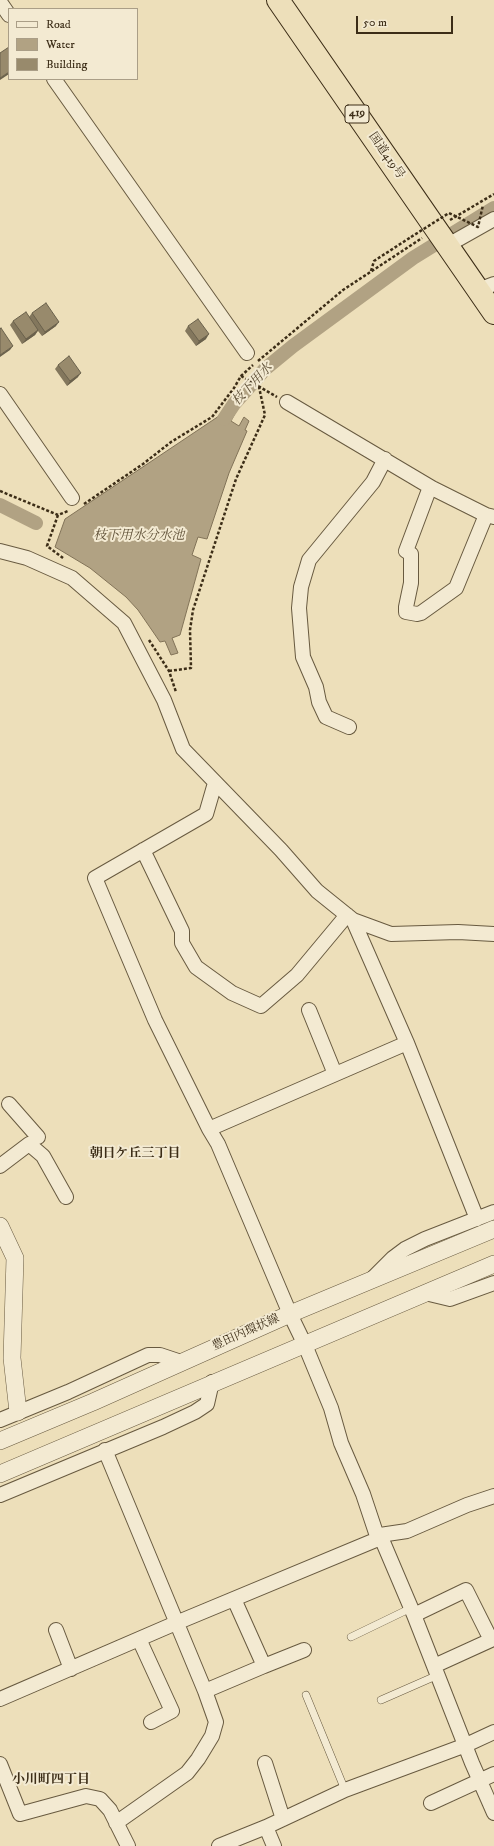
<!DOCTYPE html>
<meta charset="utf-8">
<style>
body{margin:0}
#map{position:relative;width:494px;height:1846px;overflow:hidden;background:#eddfba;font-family:"IM FELL DW Pica",serif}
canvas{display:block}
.legend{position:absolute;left:8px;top:8px;width:130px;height:72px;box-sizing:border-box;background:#f3ead2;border:1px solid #aa9e87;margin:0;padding:5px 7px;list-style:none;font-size:12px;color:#3c2d17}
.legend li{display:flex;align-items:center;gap:8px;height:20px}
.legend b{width:20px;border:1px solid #aa9e87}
.scale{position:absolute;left:356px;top:16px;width:97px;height:18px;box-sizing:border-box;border:2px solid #3c2d17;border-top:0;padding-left:5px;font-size:12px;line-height:14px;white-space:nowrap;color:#3c2d17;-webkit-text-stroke:3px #f3ead2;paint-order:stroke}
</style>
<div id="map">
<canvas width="494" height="1846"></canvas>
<ul class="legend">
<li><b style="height:5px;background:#f3ead2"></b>Road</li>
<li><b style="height:11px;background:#b1a283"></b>Water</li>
<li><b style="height:11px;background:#988a6c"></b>Building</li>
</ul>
<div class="scale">50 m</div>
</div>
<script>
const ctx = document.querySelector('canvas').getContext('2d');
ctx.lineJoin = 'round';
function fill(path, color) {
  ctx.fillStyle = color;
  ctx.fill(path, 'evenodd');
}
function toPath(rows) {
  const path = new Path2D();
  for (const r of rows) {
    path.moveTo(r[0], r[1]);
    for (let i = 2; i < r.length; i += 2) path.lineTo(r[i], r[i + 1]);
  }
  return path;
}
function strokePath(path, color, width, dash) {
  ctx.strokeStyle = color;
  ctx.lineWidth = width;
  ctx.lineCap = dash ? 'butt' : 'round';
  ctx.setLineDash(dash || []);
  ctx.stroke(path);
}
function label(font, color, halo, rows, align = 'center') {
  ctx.font = font + ' "IM FELL DW Pica","Noto Serif JP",serif';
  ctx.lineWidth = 4;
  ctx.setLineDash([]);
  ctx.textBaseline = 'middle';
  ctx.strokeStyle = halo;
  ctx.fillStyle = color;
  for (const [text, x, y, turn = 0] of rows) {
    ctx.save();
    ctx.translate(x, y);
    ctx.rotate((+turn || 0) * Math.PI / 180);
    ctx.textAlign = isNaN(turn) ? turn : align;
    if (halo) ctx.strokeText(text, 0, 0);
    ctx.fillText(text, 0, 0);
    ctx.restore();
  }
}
const water = toPath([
 [230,401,239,406,231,421,239,426,244,417,249,421,245,430,247,431,229,473,207,539,198,537,192,555,201,559,180,635,172,638,178,653,171,655,165,641,160,642,138,610,126,597,90,568,55,547,65,519,219,416,221,417,230,401]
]);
const canal = toPath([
 [224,419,234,404,265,369,293,346,413,258,494,208],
 [0,505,36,523]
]);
const path = toPath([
 [450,220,494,194],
 [371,271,374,261,411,237],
 [258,361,343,290,422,238],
 [241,376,277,397],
 [0,491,58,515,68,511],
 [84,504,143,464,171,442,212,417,234,388,241,376,253,365],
 [58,515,47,546,63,558],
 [149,640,169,671,176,692],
 [169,671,191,668,190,630,193,610,236,479,265,415,259,387]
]);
const service = toPath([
 [351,1637,411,1608],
 [306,1695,345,1790],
 [381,1700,438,1675]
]);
const minor = toPath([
 [0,2,9,15],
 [54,79,247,353],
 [448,245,494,219],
 [478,290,494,284],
 [0,394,72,498],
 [287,402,432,488,486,515,494,517],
 [430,487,406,551,411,554,411,583,406,607,406,612,417,614,421,613,456,588,486,515],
 [0,551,27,558,72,578,124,623,164,700,183,749,281,850,317,891,353,920,391,934,458,932,494,934],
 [349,727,326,717,319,702,316,687,303,657,299,608,301,587,309,560,373,482,385,459],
 [215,783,206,814,95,878,155,1020,209,1129,218,1144,290,1314,305,1345,331,1408,341,1443,363,1494,378,1539],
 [143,850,182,931,182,943,196,967,232,993,261,1006,297,975,347,915],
 [353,920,407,1043,477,1219],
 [309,1010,335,1074],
 [9,1104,38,1137],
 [209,1129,407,1043],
 [0,1166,29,1144,43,1156,66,1197],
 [373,1278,393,1258,405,1249,425,1239,494,1212],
 [425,1293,450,1299,494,1283],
 [0,1420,68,1392,148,1355,160,1355,181,1362],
 [105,1450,205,1691,216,1722,212,1736,198,1759,187,1773,116,1823],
 [0,1495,163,1427,195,1412,207,1404,212,1382],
 [380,1535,414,1615,472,1763,494,1813],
 [380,1535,407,1531,467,1505,494,1496],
 [414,1615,466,1590,491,1640,434,1666],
 [56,1630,71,1669],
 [139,1639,172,1711,151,1722],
 [264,1666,304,1650],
 [205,1691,264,1666,234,1599],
 [0,1699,176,1623,378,1539,380,1535],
 [265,1763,283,1819],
 [0,1764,20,1814,86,1796,100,1799,110,1810,128,1846],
 [431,1803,494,1774],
 [266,1827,274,1846],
 [219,1846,266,1827,345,1790,466,1745,494,1732]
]);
const tertiary = toPath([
 [0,1226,15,1258,12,1358,18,1412],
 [0,1441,93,1402,290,1314,494,1229],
 [0,1474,494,1264]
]);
const trunk = toPath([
 [278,0,494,313]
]);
const pathBridge = toPath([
 [411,237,449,213,478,227,483,205]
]);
const wall = toPath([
 [32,313,56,326,42,336,38,331,35,335,22,344,10,325,13,321,29,317],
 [188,326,206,339,196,346,185,331],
 [58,365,78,377,67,386,55,369]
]);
const shadedWall = toPath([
 [9,72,9,74,0,80,0,78],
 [59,322,56,326,42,336,45,332],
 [38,330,35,335,22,344,26,339],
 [209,334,206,339,196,346,199,341],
 [13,346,10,350,0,357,0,355],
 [81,373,78,377,67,386,70,381]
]);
const building = toPath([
 [9,47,9,72,0,78,0,53,9,47],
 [46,303,59,322,45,332,32,313,46,303],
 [26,312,38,330,26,339,13,321,26,312],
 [198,319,209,334,199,341,188,326,198,319],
 [1,328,13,346,0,355,0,329,1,328],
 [69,356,81,373,70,381,58,365,69,356]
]);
const shields = [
 [357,114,24]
];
const shieldNames = [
 ["419",357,114]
];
const streetNames = [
 ["国道419号",386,156,55],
 ["豊田内環状線",246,1333,-24]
];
const waterNames = [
 ["枝下用水",253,385,-47],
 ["枝下用水分水池",139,536]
];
const neighbourhoodNames = [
 ["朝日ケ丘三丁目",135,1154],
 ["小川町四丁目",51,1780]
];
fill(water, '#b1a283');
strokePath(water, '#827358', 1);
strokePath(canal, '#b1a283', 14);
strokePath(service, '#685a40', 8);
strokePath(minor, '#685a40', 16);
strokePath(tertiary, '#685a40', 18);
strokePath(trunk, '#3c2d17', 24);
strokePath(path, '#3c2d17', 2.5, [3, 2]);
strokePath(service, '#f3ead2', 7);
strokePath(minor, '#f3ead2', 14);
strokePath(tertiary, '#f3ead2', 17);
strokePath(trunk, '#eddfba', 22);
strokePath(pathBridge, '#3c2d17', 2.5, [3, 2]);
fill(wall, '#83775d');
fill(shadedWall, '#6a614c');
fill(building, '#988a6c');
strokePath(building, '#6a614c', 1);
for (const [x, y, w] of shields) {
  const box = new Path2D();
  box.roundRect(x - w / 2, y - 9, w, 18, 3);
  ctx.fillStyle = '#f3ead2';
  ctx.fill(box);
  strokePath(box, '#3c2d17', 1);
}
label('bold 11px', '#3c2d17', null, shieldNames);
label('12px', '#3c2d17', '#f3ead2', streetNames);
label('italic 13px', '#5f5037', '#f3ead2', waterNames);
label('bold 13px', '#3c2d17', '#f3ead2', neighbourhoodNames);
</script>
